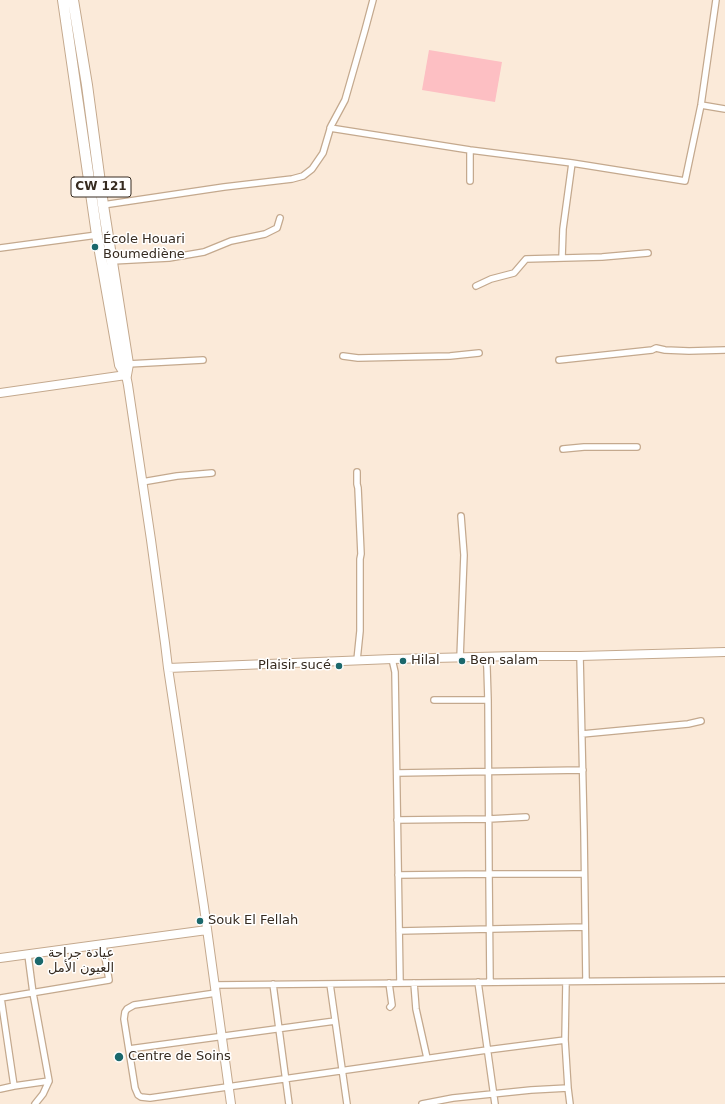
<!DOCTYPE html>
<meta charset="utf-8">
<style>
body{margin:0}
canvas{display:block;background:#fbead9}
</style>
<canvas width="725" height="1104"></canvas>
<script>
const ctx = document.querySelector('canvas').getContext('2d');
ctx.lineJoin = 'round';
function fill(path, color) {
  ctx.fillStyle = color;
  ctx.fill(path, 'evenodd');
}
function toPath(rows) {
  const path = new Path2D();
  for (const r of rows) {
    path.moveTo(r[0], r[1]);
    for (let i = 2; i < r.length; i += 2) path.lineTo(r[i], r[i + 1]);
  }
  return path;
}
function strokePath(path, color, width, dash) {
  ctx.strokeStyle = color;
  ctx.lineWidth = width;
  ctx.lineCap = dash ? 'butt' : 'round';
  ctx.setLineDash(dash || []);
  ctx.stroke(path);
}
function label(font, color, halo, rows, align = 'center') {
  ctx.font = font + ' "DejaVu Sans","Noto Naskh Arabic",sans-serif';
  ctx.lineWidth = 3;
  ctx.setLineDash([]);
  ctx.textBaseline = 'middle';
  ctx.strokeStyle = halo;
  ctx.fillStyle = color;
  for (const [text, x, y, turn = 0] of rows) {
    ctx.save();
    ctx.translate(x, y);
    ctx.rotate((+turn || 0) * Math.PI / 180);
    ctx.textAlign = isNaN(turn) ? turn : align;
    if (halo) ctx.strokeText(text, 0, 0);
    ctx.fillText(text, 0, 0);
    ctx.restore();
  }
}
const green = toPath([
 [429,50,502,62,495,102,422,90]
]);
const street = toPath([
 [701,105,725,109],
 [330,128,470,150,572,163,685,181,701,105,716,0],
 [470,181,470,150],
 [103,205,224,187,292,179,303,176,312,169,323,153,331,126,345,100,365,30,373,0],
 [0,248,97,235],
 [562,258,563,229,572,163],
 [112,261,169,258,204,252,231,241,265,234,277,228,280,218],
 [476,286,491,279,514,273,526,259,602,257,648,253],
 [343,356,358,358,450,356,479,353],
 [559,360,652,350,656,348,665,350,689,351,725,350],
 [128,364,203,360],
 [563,449,584,447,637,447],
 [357,472,357,484,358,488,361,554,360,559,360,631,357,660],
 [142,482,177,476,212,473],
 [580,656,584,832,586,981],
 [460,658,464,555,461,516],
 [486,658,487,668,488,700,489,874,490,982],
 [392,659,395,672,400,983],
 [434,700,488,700],
 [582,734,688,724,701,721],
 [397,773,583,770],
 [397,820,489,819,526,817],
 [398,875,489,874,584,874],
 [399,931,585,927],
 [28,955,33,993,49,1081,43,1094,35,1104],
 [478,982,495,1104],
 [566,982,565,1040,568,1088,570,1104],
 [389,983,392,1005,390,1007],
 [414,983,416,1009,427,1058],
 [273,984,289,1104],
 [330,984,347,1104],
 [214,985,725,980],
 [216,993,134,1005,127,1009,125,1012,124,1019,135,1088,138,1095,141,1097,150,1098,487,1050,565,1040],
 [129,1049,335,1021],
 [14,1086,1,998,109,980,103,945],
 [0,1089,14,1086,49,1081],
 [422,1104,453,1098,531,1090,568,1088]
]);
const secondary = toPath([
 [0,393,126,375,128,385,151,540,165,643,168,668,204,907,231,1104],
 [168,668,392,659,517,656,580,656,725,652],
 [0,958,207,930]
]);
const highway = toPath([
 [63,0,97,235,120,365,126,375],
 [73,0,87,85,103,205,128,364,126,375]
]);
const markers = [
 [95,247,4,"#1b686c"],
 [403,661,4,"#1b686c"],
 [462,661,4,"#1b686c"],
 [339,666,4,"#1b686c"],
 [200,921,4,"#1b686c"],
 [39,961,5,"#1b686c"],
 [119,1057,5,"#1b686c"]
];
const shields = [
 [101,187,60]
];
const shieldNames = [
 ["CW 121",101,187]
];
const poiNames = [
 ["École Houari",103,240],
 ["Boumediène",103,255],
 ["Hilal",411,661],
 ["Ben salam",470,661],
 ["Plaisir sucé",331,666,"right"],
 ["Souk El Fellah",208,921],
 ["عيادة جراحة",48,954],
 ["العيون الأمل",48,969],
 ["Centre de Soins",128,1057]
];
fill(green, '#fdbfc3');
strokePath(street, '#c4a98e', 8);
strokePath(secondary, '#c4a98e', 10);
strokePath(highway, '#c4a98e', 12);
strokePath(street, '#fff', 5.5);
strokePath(secondary, '#fff', 8);
strokePath(highway, '#fff', 10);
for (const [x, y, r, color] of markers) {
  const dot = new Path2D();
  dot.arc(x, y, r, 0, 2 * Math.PI);
  ctx.fillStyle = color;
  ctx.fill(dot);
  strokePath(dot, '#fff', 1.5);
}
for (const [x, y, w] of shields) {
  const box = new Path2D();
  box.roundRect(x - w / 2, y - 10, w, 20, 3);
  ctx.fillStyle = '#fff';
  ctx.fill(box);
  strokePath(box, '#362b20', 1);
}
label('bold 12px', '#362b20', null, shieldNames);
label('13px', '#362b20', '#fff', poiNames, 'left');
</script>
